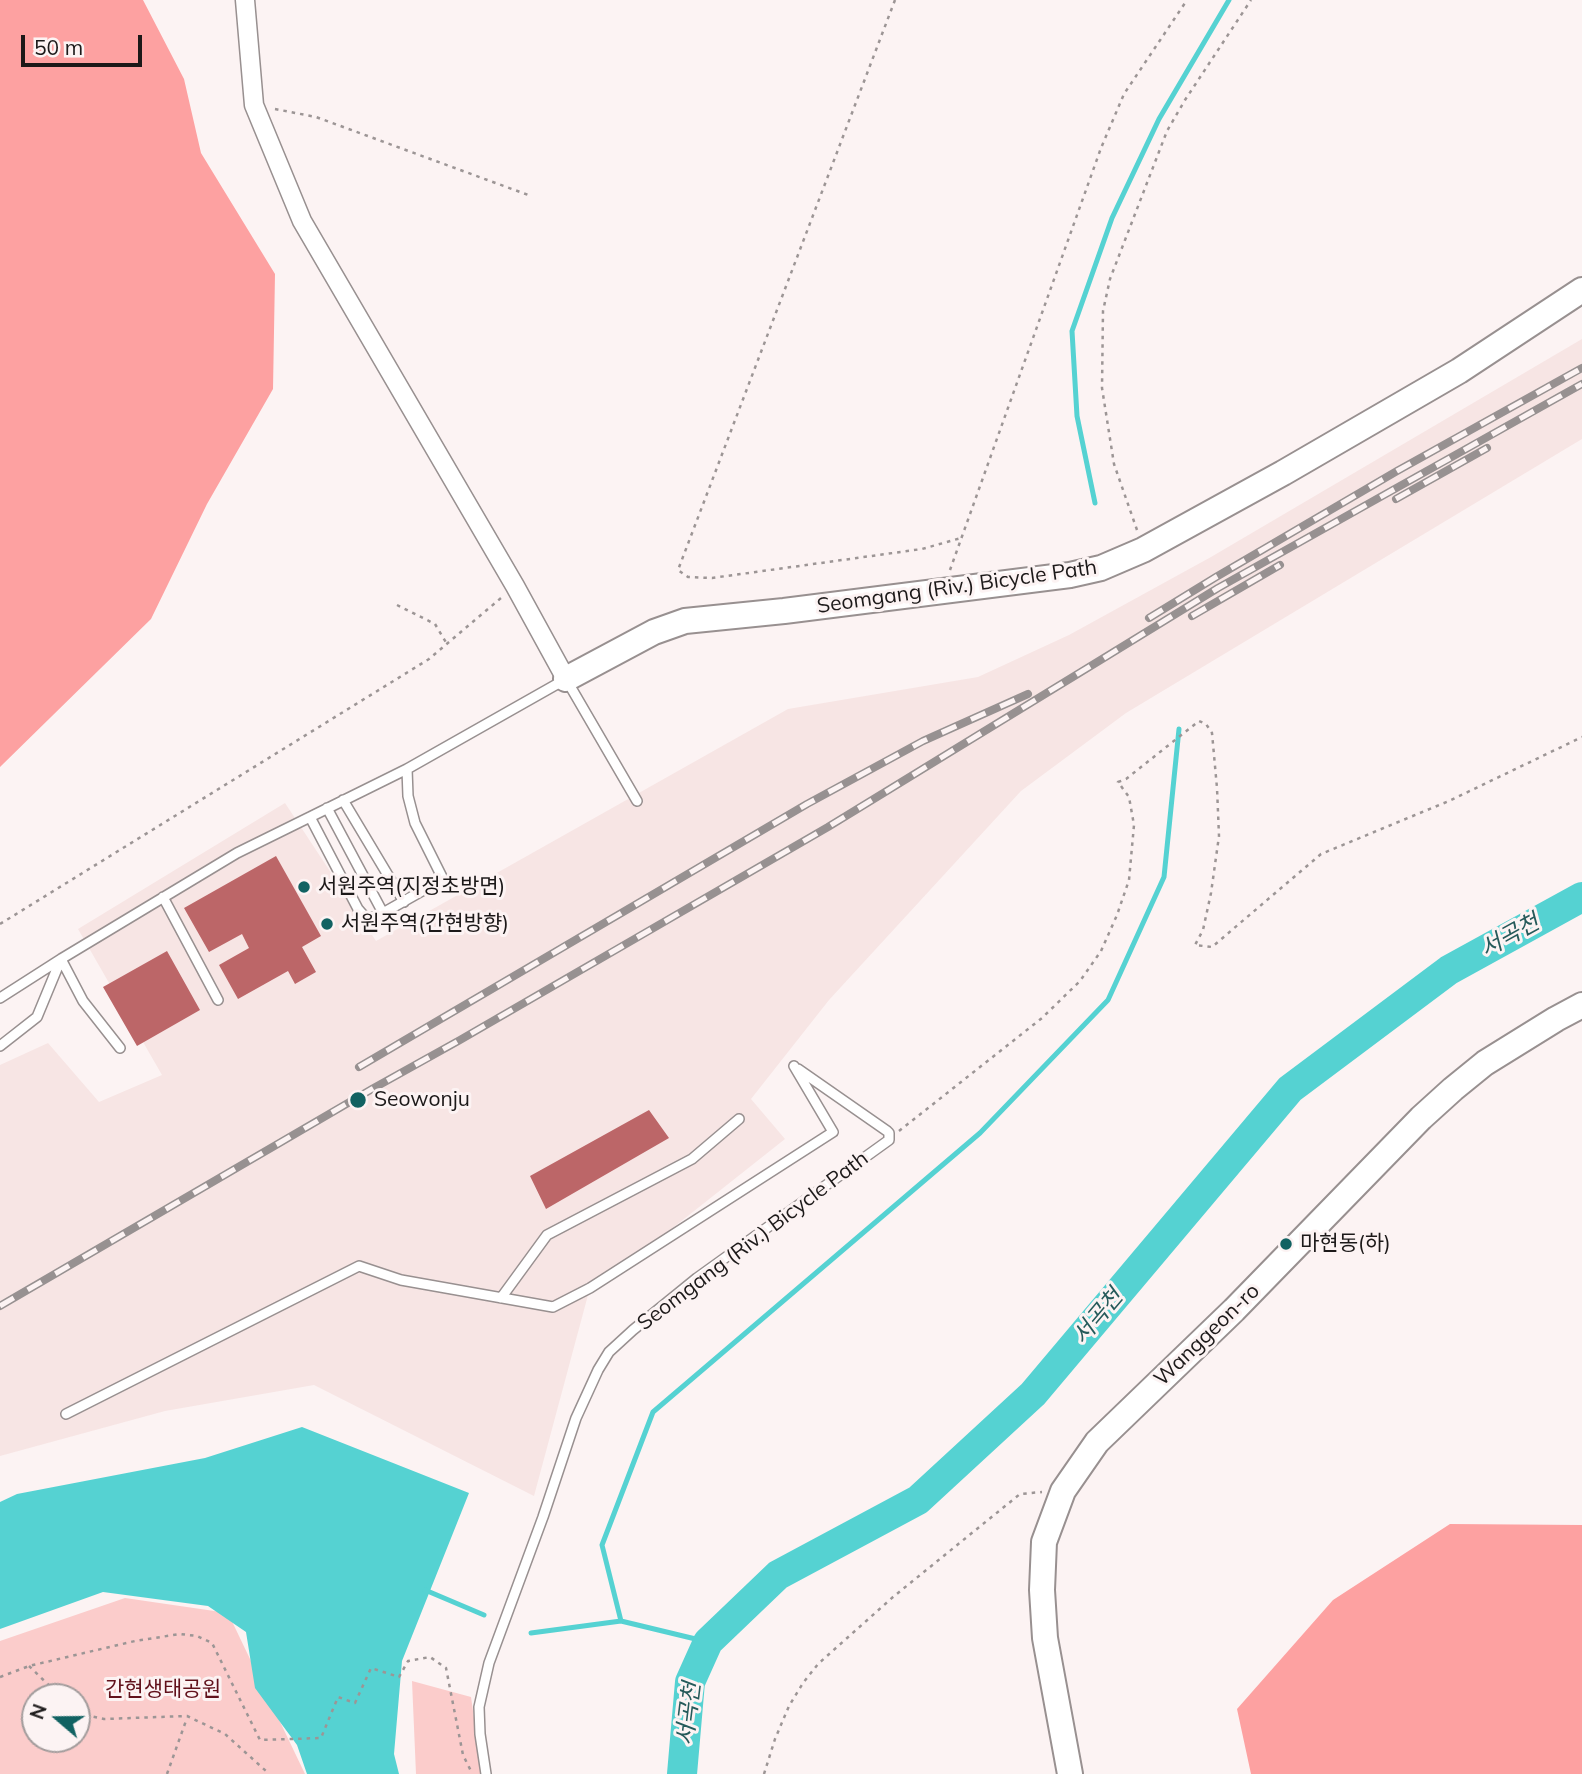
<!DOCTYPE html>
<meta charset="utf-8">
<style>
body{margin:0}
#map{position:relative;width:1582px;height:1774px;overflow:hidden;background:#fcf3f3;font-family:Mulish,sans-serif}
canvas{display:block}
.north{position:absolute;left:21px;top:1683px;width:70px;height:70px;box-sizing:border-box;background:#fcf3f3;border:2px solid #a29c9c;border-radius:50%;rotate:290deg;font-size:19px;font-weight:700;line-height:28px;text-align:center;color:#1c1919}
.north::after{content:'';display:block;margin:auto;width:24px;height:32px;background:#116262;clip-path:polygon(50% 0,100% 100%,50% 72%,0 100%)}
.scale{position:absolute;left:21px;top:35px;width:121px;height:32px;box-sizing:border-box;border:4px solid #1c1919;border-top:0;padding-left:9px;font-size:21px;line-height:24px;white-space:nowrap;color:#1c1919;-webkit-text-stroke:5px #fcf3f3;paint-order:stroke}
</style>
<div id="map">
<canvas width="1582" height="1774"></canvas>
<div class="north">N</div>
<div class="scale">50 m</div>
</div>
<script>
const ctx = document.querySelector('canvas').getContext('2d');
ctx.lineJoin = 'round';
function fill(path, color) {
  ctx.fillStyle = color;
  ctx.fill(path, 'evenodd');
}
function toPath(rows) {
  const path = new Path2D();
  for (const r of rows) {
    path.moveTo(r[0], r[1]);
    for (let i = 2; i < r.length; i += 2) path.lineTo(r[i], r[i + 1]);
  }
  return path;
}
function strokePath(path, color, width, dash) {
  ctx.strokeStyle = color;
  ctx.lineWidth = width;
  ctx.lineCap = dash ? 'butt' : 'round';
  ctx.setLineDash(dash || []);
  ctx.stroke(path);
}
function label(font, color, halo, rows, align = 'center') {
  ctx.font = font + ' Mulish,"Noto Sans KR",sans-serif';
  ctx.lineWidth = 6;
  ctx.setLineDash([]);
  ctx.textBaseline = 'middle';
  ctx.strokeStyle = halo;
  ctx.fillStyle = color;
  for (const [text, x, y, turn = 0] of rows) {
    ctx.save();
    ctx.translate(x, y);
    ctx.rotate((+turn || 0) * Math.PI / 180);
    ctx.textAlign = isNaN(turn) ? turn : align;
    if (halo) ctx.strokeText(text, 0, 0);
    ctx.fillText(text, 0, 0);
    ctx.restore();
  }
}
const built = toPath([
 [1582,339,1582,439,1126,713,1021,791,829,1000,751,1099,785,1139,588,1295,534,1496,314,1385,165,1411,0,1456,0,1065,48,1043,99,1102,162,1075,78,929,285,803,376,941,788,709,978,677,1069,635,1211,557]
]);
const green = toPath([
 [125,1598,228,1613,305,1774,0,1774,0,1641],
 [35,1697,77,1697,77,1739,35,1739],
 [412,1681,471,1697,482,1774,416,1774]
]);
const forest = toPath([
 [0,0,143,0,184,79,201,153,275,274,273,389,207,504,151,619,0,767],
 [1450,1524,1582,1525,1582,1774,1251,1774,1237,1709,1333,1600]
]);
const water = toPath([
 [302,1427,469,1493,402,1661,394,1754,399,1774,307,1774,297,1745,255,1688,246,1632,208,1606,103,1592,0,1629,0,1502,17,1494,205,1458]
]);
const stream = toPath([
 [1095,503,1077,416,1072,331,1112,218,1159,119,1229,0],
 [425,1590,484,1615],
 [531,1633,621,1621],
 [708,1642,621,1621,602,1545,653,1412,980,1133,1108,1000,1164,877,1179,729]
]);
const river = toPath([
 [682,1774,690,1682,708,1642,778,1575,918,1500,1033,1394,1290,1089,1449,970,1582,897]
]);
const building = toPath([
 [276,856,321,936,302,947,316,972,295,984,288,971,238,999,219,965,249,948,242,934,209,952,184,908],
 [167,951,200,1010,137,1046,103,987],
 [649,1110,669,1138,546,1209,530,1176]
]);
const path = toPath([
 [895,0,678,570,688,577,712,578,922,549,961,538],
 [275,109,316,117,531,196],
 [1137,530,1114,464,1102,388,1103,311,1110,279,1167,131,1185,100,1251,0],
 [950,570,1101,148,1124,94,1187,0],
 [397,605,435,624,447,644],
 [0,924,429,659,501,598],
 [899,1131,1042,1018,1080,981,1101,951,1117,915,1129,880,1134,825,1129,797,1118,782,1126,779,1199,721,1206,724,1212,733,1217,788,1219,836,1211,893,1203,930,1195,945,1212,947,1321,854,1449,801,1582,737],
 [29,1666,61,1697],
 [0,1677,29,1666,135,1641,180,1634,197,1636,212,1643,260,1740,321,1738,338,1697,355,1703,371,1668,399,1677,408,1661,430,1657,446,1668,463,1755,472,1773],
 [77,1713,104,1719,187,1716,225,1734,266,1771,267,1774],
 [167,1774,187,1718],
 [764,1774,775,1739,789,1706,803,1683,818,1664,893,1597,1020,1494,1042,1492]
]);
const lane = toPath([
 [407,769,408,796,415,823,443,879,383,913,375,917,365,917,358,909,310,817,407,769],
 [407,769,566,679,637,801],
 [343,800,404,902],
 [327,808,383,913],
 [163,897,218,1000],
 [61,959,83,1001,120,1048],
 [0,998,61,959,237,853,310,817],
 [0,1046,37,1017,61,959],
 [501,1298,547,1235,692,1159,739,1119],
 [66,1414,359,1266,401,1280,553,1307,590,1288,833,1132,794,1066],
 [486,1774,480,1734,479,1707,489,1663,543,1517,576,1418,598,1370,609,1352,633,1330,697,1278,889,1140,889,1133,887,1131,798,1069]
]);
const street = toPath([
 [245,0,254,105,302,221,515,586,566,679]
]);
const secondary = toPath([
 [566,679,654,632,685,621,784,611,1070,575,1101,568,1143,550,1283,473,1459,371,1582,290],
 [1070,1774,1045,1638,1042,1590,1044,1542,1063,1491,1097,1442,1234,1310,1421,1118,1453,1089,1485,1063,1556,1019,1582,1005]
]);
const rail = toPath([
 [1396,499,1487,448],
 [1192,616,1280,565],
 [1149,618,1216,577,1397,471,1582,368],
 [359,1067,807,804,923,741,1028,694],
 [0,1306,372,1089,460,1040,828,827,1218,588,1582,384]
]);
const markers = [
 [304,887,7,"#116262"],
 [327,924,7,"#116262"],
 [358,1100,9,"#116262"],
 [1286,1244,7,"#116262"]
];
const streetNames = [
 ["Seomgang (Riv.) Bicycle Path",957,587,-8],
 ["Seomgang (Riv.) Bicycle Path",753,1241,-37],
 ["Wanggeon-ro",1207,1335,-44]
];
const poiNames = [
 ["서원주역(지정초방면)",318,887],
 ["서원주역(간현방향)",341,924],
 ["Seowonju",374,1100],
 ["마현동(하)",1300,1244]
];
const parkNames = [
 ["간현생태공원",163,1690]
];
const waterNames = [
 ["서곡천",1510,936,-29],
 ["서곡천",1098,1317,-50],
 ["서곡천",689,1714,-83]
];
fill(built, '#f7e5e4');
fill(green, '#fbcccb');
fill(forest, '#fda1a1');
fill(water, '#55d2d2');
strokePath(stream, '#55d2d2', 5);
strokePath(river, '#55d2d2', 30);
fill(building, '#bc6668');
strokePath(lane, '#989090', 12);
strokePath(street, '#989090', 21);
strokePath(secondary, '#989090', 28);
strokePath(path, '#9c9595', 2.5, [3.5, 5]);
strokePath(lane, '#fff', 9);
strokePath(street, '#fff', 18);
strokePath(secondary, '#fff', 24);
strokePath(rail, '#979191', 8);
strokePath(rail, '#fcf3f3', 5, [16]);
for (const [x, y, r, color] of markers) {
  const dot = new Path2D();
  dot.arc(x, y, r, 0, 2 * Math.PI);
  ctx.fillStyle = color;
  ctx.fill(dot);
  strokePath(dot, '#fcf3f3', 2.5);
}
label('21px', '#1c1919', '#fcf3f3', streetNames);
label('21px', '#1c1919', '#fcf3f3', poiNames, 'left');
label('21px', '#61111b', '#fcf3f3', parkNames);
label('italic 23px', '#255a5a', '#fcf3f3', waterNames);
</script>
